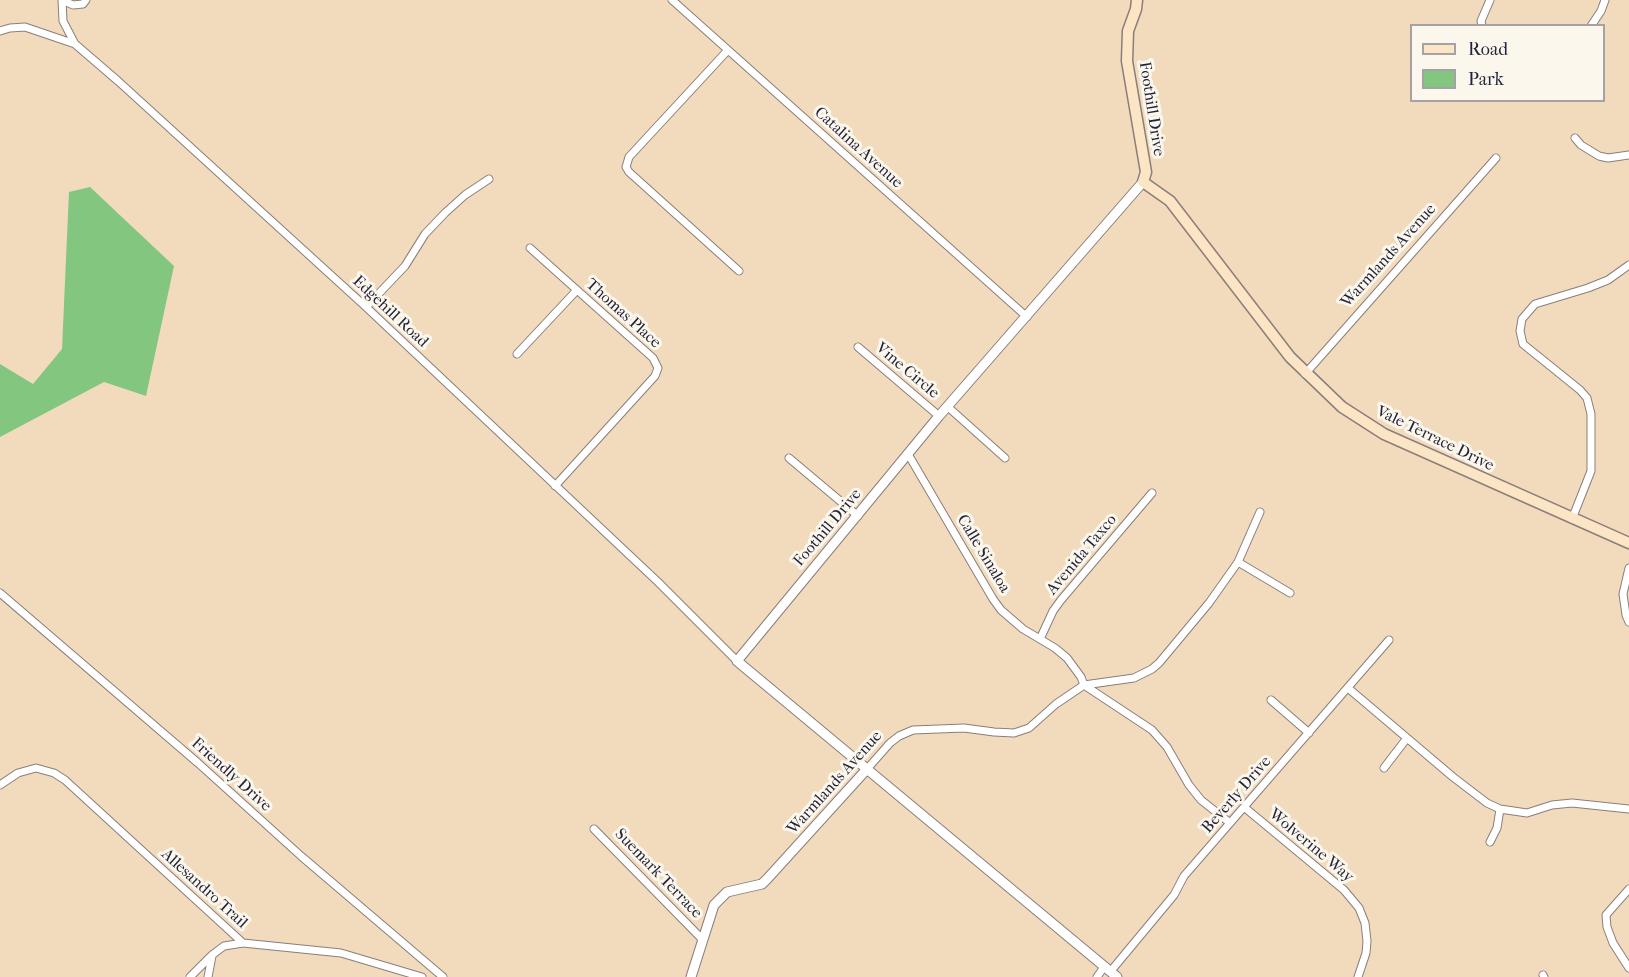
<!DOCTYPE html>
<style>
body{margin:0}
#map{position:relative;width:1629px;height:977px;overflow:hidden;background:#f2dbbc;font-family:"IM FELL French Canon",serif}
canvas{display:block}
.legend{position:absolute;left:1410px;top:24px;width:195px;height:78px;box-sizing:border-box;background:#fbf7ec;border:2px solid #a4a2a5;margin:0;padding:8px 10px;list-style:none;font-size:18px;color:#22223b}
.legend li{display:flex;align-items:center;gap:12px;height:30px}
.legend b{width:30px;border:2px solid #a4a2a5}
</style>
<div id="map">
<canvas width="1629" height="977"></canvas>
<ul class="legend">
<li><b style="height:8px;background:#fce5c4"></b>Road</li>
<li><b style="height:16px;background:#82c67f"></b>Park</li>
</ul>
</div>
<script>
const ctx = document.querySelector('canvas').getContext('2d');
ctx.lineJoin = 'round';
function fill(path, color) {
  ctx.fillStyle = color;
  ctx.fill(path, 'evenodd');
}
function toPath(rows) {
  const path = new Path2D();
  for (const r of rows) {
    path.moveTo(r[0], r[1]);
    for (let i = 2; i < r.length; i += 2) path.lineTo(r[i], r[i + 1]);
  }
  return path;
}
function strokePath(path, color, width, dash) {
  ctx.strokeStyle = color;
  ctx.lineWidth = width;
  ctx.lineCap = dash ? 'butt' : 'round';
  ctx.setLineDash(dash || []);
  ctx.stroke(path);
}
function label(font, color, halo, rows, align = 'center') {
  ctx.font = font + ' "IM FELL French Canon",serif';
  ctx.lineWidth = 6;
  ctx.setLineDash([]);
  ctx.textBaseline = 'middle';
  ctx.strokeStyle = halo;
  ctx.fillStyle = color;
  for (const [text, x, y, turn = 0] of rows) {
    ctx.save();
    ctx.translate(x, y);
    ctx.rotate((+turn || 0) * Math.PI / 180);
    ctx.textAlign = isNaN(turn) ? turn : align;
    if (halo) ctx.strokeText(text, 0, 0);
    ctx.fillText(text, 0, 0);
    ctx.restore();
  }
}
const green = toPath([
 [90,187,174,266,146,396,104,382,0,437,0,364,33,384,62,349,69,192]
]);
const minor = toPath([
 [672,0,1027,317],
 [1482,26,1481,21,1490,0],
 [1591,26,1601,11,1605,0],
 [0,31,10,28,25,27,75,44,118,81,366,307,658,582,737,661],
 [75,44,63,21,62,0,73,5,83,4,86,0],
 [728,50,629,157,626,167,629,172,739,271],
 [1575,138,1581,145,1599,156,1608,158,1629,155],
 [530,248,653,358,658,368,655,376,555,486],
 [366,307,405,266,425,234,445,213,465,195,489,179],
 [858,347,939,416],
 [517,354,577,290],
 [1305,374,1496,158],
 [948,407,1005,458],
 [908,454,993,599,1001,610,1023,629,1055,648,1067,658,1081,677,1084,685,1152,730,1167,747,1189,785,1201,800,1230,823],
 [789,458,858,516],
 [1572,519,1591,471,1591,414,1587,398,1580,390,1523,344,1520,331,1522,319,1535,304,1588,288,1608,280,1629,265],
 [1238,562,1290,593],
 [1629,568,1623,594,1626,615,1629,622],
 [0,593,198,763,301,856,443,977],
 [1040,639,1053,611,1061,600,1152,493],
 [1348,688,1453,777,1487,803,1500,809,1527,813,1552,805,1572,803,1629,809],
 [1271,700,1309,733],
 [1384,768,1407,738],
 [867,769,890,743,899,736,913,730,964,728,994,732,1014,733,1029,728,1056,704,1084,685,1134,678,1152,669,1159,663,1209,603,1238,562,1260,512],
 [0,785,18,773,36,768,54,773,65,780,243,943],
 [1244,807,1344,890,1359,908,1365,923,1367,941,1366,953,1358,977],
 [594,829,702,939],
 [1490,842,1497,828,1500,809],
 [1629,889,1606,915,1607,927,1613,943,1629,968],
 [1110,972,1174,895,1184,876,1389,640],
 [1543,975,1544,977],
 [190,977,212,955,224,946,243,943,341,953,422,977],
 [208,977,212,956],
 [1097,977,1104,967]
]);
const tertiary = toPath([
 [691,977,714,905,727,892,762,884,768,878,867,769],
 [1117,977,737,661,939,416,1143,182]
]);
const secondary = toPath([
 [1137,0,1136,9,1128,31,1127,61,1146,172,1143,182,1170,201,1290,357,1342,407,1384,434,1629,543]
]);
const streetNames = [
 ["Foothill Drive",1151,109,81],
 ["Catalina Avenue",858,148,42],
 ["Warmlands Avenue",1389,256,-48],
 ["Edgehill Road",390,312,43],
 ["Thomas Place",623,314,42],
 ["Vine Circle",907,371,40],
 ["Vale Terrace Drive",1435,439,26],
 ["Foothill Drive",828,528,-50],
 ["Calle Sinaloa",983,554,59],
 ["Avenida Taxco",1082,555,-50],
 ["Friendly Drive",231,775,42],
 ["Warmlands Avenue",835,783,-48],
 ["Beverly Drive",1237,795,-49],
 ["Wolverine Way",1311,846,40],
 ["Suemark Terrace",658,874,46],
 ["Allesandro Trail",204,889,42]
];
fill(green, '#82c67f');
strokePath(minor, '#8a7e7c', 9);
strokePath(tertiary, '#8a7e7c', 11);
strokePath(secondary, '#8a7e7c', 13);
strokePath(minor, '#fff', 7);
strokePath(tertiary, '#fff', 9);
strokePath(secondary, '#fce5c4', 10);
label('16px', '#22223b', '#fbf7ec', streetNames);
</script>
